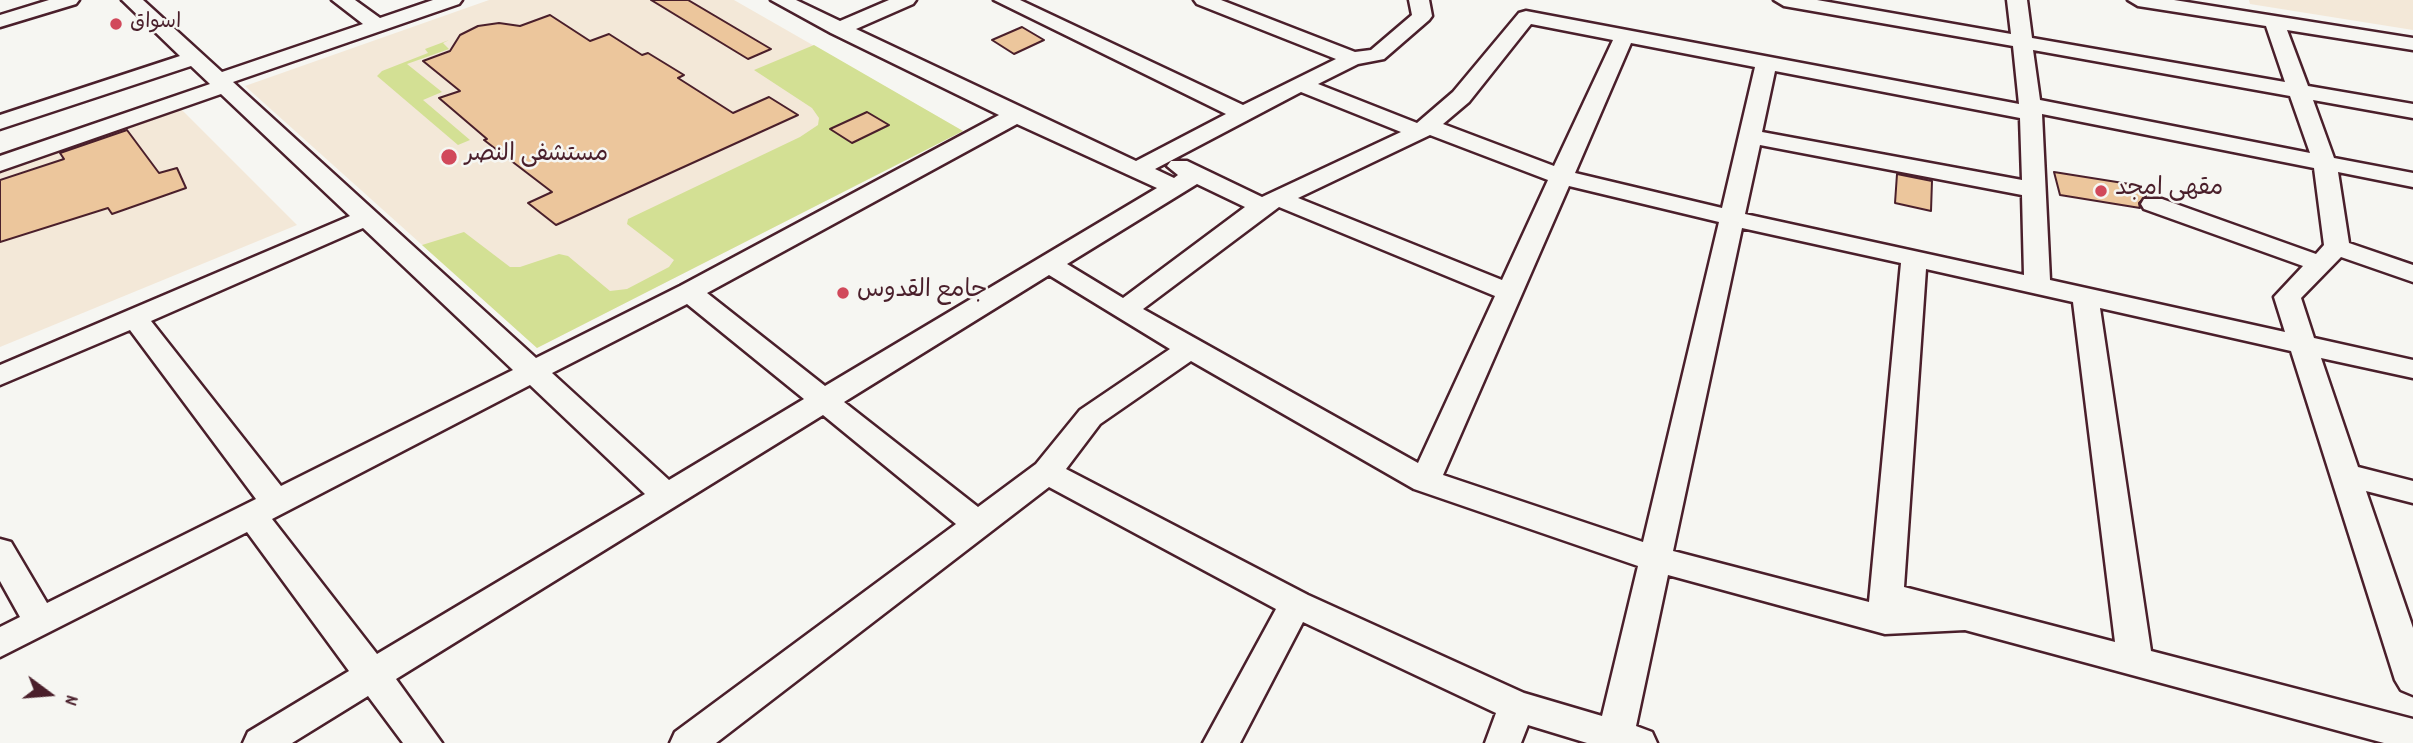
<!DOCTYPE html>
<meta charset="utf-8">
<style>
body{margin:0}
#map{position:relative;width:2413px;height:743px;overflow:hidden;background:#f6f6f2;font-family:Dekko,sans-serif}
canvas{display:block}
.north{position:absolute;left:14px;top:659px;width:70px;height:70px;-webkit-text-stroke:5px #f6f6f2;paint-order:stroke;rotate:106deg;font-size:19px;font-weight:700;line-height:28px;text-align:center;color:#4a1f2b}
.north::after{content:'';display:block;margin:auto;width:24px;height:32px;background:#4a1f2b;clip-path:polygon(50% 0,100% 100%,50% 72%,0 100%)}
</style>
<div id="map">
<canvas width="2413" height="743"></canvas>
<div class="north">N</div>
</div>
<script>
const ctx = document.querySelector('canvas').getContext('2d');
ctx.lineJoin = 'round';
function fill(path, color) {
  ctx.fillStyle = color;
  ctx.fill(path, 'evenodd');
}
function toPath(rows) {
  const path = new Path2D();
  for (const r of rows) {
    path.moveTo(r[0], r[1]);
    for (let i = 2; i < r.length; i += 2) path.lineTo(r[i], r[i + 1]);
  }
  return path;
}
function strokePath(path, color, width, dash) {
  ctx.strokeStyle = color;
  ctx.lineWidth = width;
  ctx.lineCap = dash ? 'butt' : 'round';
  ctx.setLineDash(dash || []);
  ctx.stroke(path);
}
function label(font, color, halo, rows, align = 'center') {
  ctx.font = font + ' Dekko,"Playpen Sans Arabic",sans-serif';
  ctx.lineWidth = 5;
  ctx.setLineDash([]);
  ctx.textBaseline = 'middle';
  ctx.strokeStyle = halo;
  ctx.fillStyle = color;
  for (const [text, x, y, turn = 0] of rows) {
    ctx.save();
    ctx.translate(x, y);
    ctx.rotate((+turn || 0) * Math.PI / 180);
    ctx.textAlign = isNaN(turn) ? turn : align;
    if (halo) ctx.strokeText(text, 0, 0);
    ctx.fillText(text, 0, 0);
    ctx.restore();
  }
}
const built = toPath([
 [489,0,734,0,963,131,537,348,245,86],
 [2249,0,2413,0,2413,30,2250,4],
 [178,106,297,225,0,347,0,170]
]);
const green = toPath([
 [449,40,443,43,449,49,407,64,442,92,423,100,470,140,458,145,377,76,382,71,428,53,425,49],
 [814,45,963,131,537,348,422,245,464,232,510,267,520,267,559,254,568,256,610,291,627,289,669,267,674,260,627,224,628,219,800,137,818,125,819,118,812,108,754,70]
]);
const building = toPath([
 [651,0,688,0,771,49,748,59,651,0],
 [550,15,590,41,609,34,642,55,648,53,684,75,678,78,733,113,769,97,798,115,556,225,528,203,552,192,484,140,487,139,439,98,460,91,423,61,450,51,460,35,478,26,499,23,520,26,550,15],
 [1022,27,1044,40,1014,54,992,40,1022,27],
 [867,112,889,125,852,143,830,129,867,112],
 [127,130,159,173,177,168,186,188,112,214,108,208,0,242,0,180,64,159,60,153,127,130],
 [2054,172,2142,186,2146,196,2139,203,2140,208,2060,195,2054,172],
 [1897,174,1932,181,1931,211,1895,203,1897,174]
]);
const minor = toPath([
 [49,0,79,0,76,4,0,27,0,15,49,0],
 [122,0,143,0,222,72,363,24,332,0,355,0,380,18,433,0,462,0,459,4,233,82,536,358,680,286,999,115,831,33,771,0,796,0,840,21,889,0,916,0,913,4,856,29,1136,161,1226,114,994,0,1020,0,1243,105,1336,59,1197,4,1194,0,1221,0,1355,52,1371,50,1412,15,1409,0,1429,0,1432,16,1429,20,1384,59,1358,64,1318,84,1417,123,1453,92,1519,13,1526,11,2019,104,2013,46,1784,6,1774,0,1817,0,2011,34,2007,0,2027,0,2032,38,2285,82,2266,26,2138,6,2128,0,2174,0,2413,38,2413,50,2287,30,2308,86,2413,104,2413,118,2313,100,2334,158,2413,173,2413,187,2338,172,2349,243,2413,265,2413,282,2341,257,2301,298,2314,338,2413,360,2413,378,2321,358,2358,467,2413,481,2413,503,2366,491,2413,628,2413,695,2401,690,2395,680,2291,351,2100,308,2151,651,2413,719,2413,743,2384,743,1965,630,1885,634,1668,575,1636,726,1652,732,1657,743,1587,743,1528,725,1521,743,1485,743,1496,713,1303,622,1240,743,1203,743,1276,609,1049,487,716,743,670,743,675,732,956,524,823,415,396,679,442,743,403,743,368,696,292,743,243,743,248,732,349,671,247,532,0,657,0,627,20,617,0,581,0,539,11,542,47,603,256,499,130,330,0,385,0,365,350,216,221,94,0,171,0,156,210,84,191,66,0,129,0,115,180,56,122,0],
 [1531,24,1613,40,1554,166,1443,124,1469,102,1531,24],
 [1631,43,1755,67,1722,208,1575,173,1631,43],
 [2033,50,2290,96,2310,153,2040,100,2033,50],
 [1775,71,2020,118,2022,180,1762,132,1775,71],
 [1301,92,1401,132,1262,197,1187,161,1171,161,1167,166,1178,175,1174,178,1155,169,1301,92],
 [2042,114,2314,168,2324,245,2316,254,2162,199,2144,199,2141,204,2144,209,2303,266,2274,297,2285,332,2050,280,2042,114],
 [1017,124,1157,188,825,386,707,293,1017,124],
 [1430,135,1548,180,1502,280,1298,198,1430,135],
 [1760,145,2022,195,2024,275,1745,214,1760,145],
 [1197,184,1245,207,1123,298,1067,264,1197,184],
 [1569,186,1719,222,1643,542,1443,475,1569,186],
 [1279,207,1495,296,1418,463,1143,309,1279,207],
 [363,228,513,370,281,486,151,321,363,228],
 [1742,228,1901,263,1869,602,1673,551,1742,228],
 [1926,269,2073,302,2115,642,1904,587,1926,269],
 [1049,275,1170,349,1080,410,1036,464,978,507,844,402,1049,275],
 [687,304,804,399,669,480,552,373,687,304],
 [1191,361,1414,489,1638,566,1602,716,1524,693,1308,595,1066,469,1100,424,1191,361],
 [530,385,645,494,377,654,272,519,530,385]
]);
const markers = [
 [116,24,7,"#d1495b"],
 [449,157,9,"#d1495b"],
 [2101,191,7,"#d1495b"],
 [843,293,7,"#d1495b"]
];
const farPoinames = [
 ["اسواق",130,24]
];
const poiNames = [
 ["مستشفى النصر",465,157],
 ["مقهى امجد",2115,191],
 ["جامع القدوس",857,293]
];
fill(built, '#f3e8d8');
fill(green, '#d3e094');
fill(building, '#ecc69c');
strokePath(building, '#4a1f2b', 2);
strokePath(minor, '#4a1f2b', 5);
fill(minor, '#f6f6f2');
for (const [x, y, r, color] of markers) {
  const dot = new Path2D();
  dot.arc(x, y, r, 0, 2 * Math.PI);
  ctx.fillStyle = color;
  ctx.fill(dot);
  strokePath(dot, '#f6f6f2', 2.5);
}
label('21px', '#4a1f2b', '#f6f6f2', farPoinames, 'left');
label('24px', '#4a1f2b', '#f6f6f2', poiNames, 'left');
</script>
